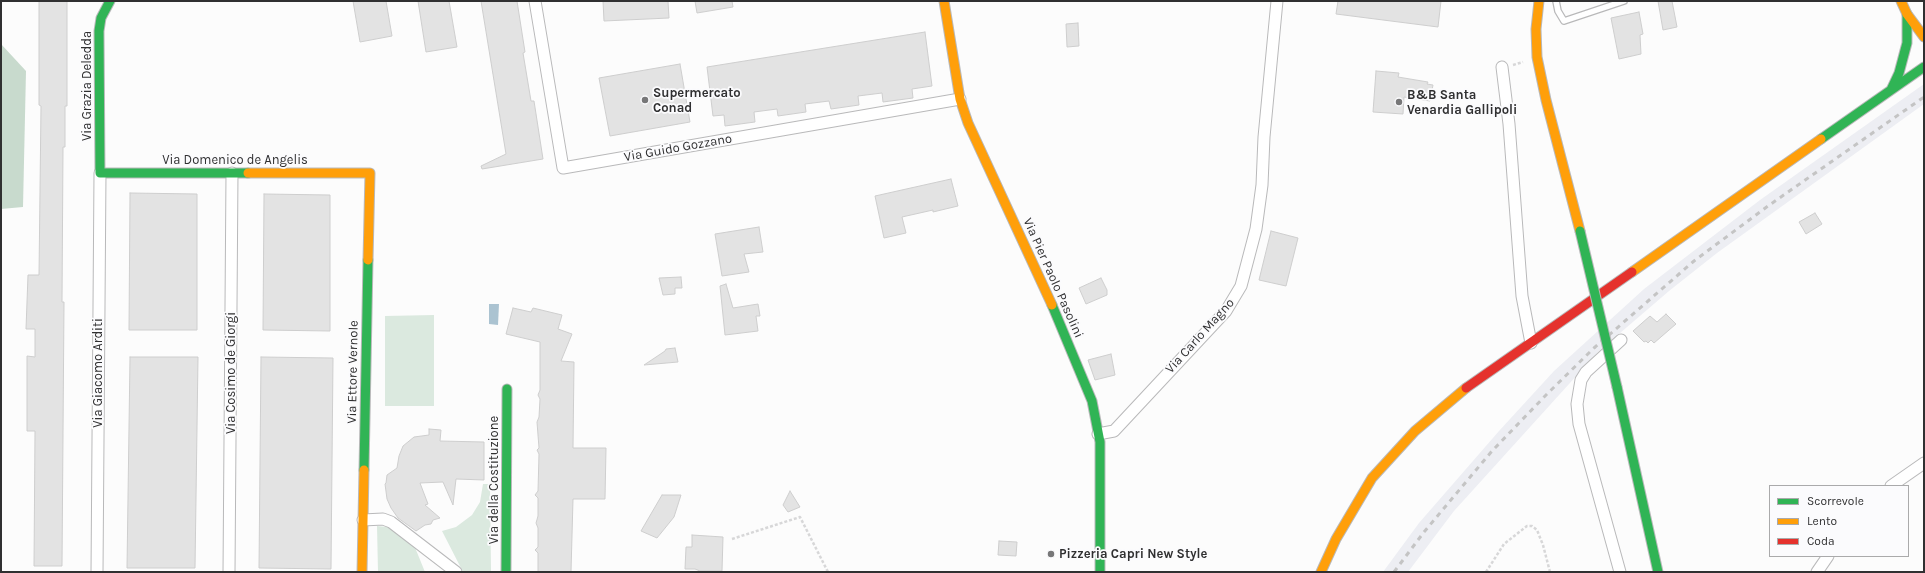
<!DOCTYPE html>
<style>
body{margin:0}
#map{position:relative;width:1925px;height:573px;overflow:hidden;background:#fcfcfc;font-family:Karla,sans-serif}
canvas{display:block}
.frame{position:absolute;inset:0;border:2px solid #303031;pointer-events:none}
.legend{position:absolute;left:1769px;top:485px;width:140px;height:72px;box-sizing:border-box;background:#fbfbfd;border:1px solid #aaaaab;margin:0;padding:5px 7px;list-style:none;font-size:12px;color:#303031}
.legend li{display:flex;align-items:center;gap:8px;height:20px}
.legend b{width:20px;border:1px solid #aaaaab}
</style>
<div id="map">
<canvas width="1925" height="573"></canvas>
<div class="frame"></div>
<ul class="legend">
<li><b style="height:5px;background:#30b455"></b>Scorrevole</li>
<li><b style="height:5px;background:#ff9f0a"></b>Lento</li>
<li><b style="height:5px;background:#e5322d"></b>Coda</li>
</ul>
</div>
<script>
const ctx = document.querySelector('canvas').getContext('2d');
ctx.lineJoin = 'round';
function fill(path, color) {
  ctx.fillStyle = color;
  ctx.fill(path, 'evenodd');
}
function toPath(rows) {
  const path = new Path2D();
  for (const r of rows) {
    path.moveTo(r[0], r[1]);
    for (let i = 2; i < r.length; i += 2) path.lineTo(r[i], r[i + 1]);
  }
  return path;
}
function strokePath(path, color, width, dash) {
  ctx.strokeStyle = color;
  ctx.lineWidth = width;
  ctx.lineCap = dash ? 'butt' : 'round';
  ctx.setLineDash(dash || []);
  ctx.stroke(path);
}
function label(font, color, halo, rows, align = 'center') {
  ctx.font = font + ' Karla,sans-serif';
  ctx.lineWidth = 3.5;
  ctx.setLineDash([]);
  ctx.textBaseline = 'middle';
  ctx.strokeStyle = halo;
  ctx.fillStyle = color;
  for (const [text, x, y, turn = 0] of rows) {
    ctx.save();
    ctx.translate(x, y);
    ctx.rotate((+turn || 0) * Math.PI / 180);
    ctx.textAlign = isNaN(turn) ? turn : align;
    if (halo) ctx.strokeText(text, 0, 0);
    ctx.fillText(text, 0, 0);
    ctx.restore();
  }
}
const built = toPath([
 [1924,84,1924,104,1717,253,1669,291,1598,352,1454,511,1408,572,1383,572,1419,523,1499,431,1554,371,1644,289,1760,200]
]);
const green = toPath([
 [434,315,434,406,385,406,385,316],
 [483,484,490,484,491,572,463,572,442,531,456,527,472,515,480,502],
 [377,526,388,527,394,530,414,545,425,572,378,572]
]);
const forest = toPath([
 [1,44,26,71,23,207,1,209]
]);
const water = toPath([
 [489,304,499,304,498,325,489,324]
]);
const building = toPath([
 [39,1,67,1,67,106,65,106,65,147,63,147,62,302,64,302,62,566,34,566,35,431,27,431,27,356,35,357,35,329,26,329,28,275,39,275,41,106,39,105,39,1],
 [353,1,386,1,392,36,360,42,353,1],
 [418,1,449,1,457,47,426,52,418,1],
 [481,1,517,1,525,52,523,53,531,101,534,101,543,159,482,169,481,166,506,154,481,1],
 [603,1,668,1,669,18,604,21,603,1],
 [695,1,732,1,733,7,697,13,695,1],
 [1338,1,1441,1,1438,27,1336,14,1338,1],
 [1658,1,1672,1,1677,27,1663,30,1658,1],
 [1639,12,1643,34,1640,35,1641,54,1619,59,1611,18,1639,12],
 [1078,23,1079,46,1067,47,1066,24,1078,23],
 [925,32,932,86,912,89,913,98,883,102,882,93,858,96,859,105,831,109,829,101,805,104,806,112,778,116,777,109,754,112,755,122,725,126,724,115,713,116,707,67,925,32],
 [680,64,690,122,610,136,599,78,680,64],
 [1376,71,1399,73,1398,77,1428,82,1427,84,1433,85,1430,101,1404,97,1403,114,1373,112,1376,71],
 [951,179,958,206,933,212,933,210,902,217,906,233,884,238,875,196,951,179],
 [130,193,197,194,197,330,129,330,130,193],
 [264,194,330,195,330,331,263,330,264,194],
 [1815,213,1822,224,1806,234,1799,222,1815,213],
 [759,227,763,252,744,254,749,272,722,276,715,234,759,227],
 [1271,231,1298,238,1286,286,1259,280,1271,231],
 [681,277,682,288,675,288,675,294,663,295,659,278,681,277],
 [1101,278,1107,290,1107,295,1086,304,1079,288,1101,278],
 [726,284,733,308,758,304,760,316,756,316,758,331,725,335,720,286,726,284],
 [513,308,531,312,533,308,562,315,558,329,572,334,561,361,574,362,573,448,606,448,605,499,573,499,571,572,538,572,538,553,535,550,538,547,538,528,536,523,538,516,538,498,535,495,538,491,539,454,537,450,539,448,537,422,539,417,540,399,538,395,540,390,540,342,506,334,513,308],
 [1666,314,1676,324,1654,343,1651,340,1648,343,1646,341,1644,342,1633,331,1650,316,1657,322,1666,314],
 [675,348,678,362,644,365,665,351,666,349,675,348],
 [1111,354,1115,375,1095,380,1088,360,1111,354],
 [130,357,198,357,195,568,127,568,130,357],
 [261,357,333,358,331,569,259,568,261,357],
 [429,429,441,430,440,441,484,442,484,480,456,479,453,505,443,482,420,483,428,504,425,505,440,518,433,520,431,524,425,525,416,531,398,518,391,508,387,499,385,484,386,483,387,475,397,468,399,456,403,446,414,437,429,435,429,429],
 [790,491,800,507,788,512,783,505,790,491],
 [662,495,681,495,674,517,657,538,641,531,662,495],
 [692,535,723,537,722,571,700,571,695,569,685,569,686,547,692,547,692,535],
 [999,541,1017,542,1016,556,998,555,999,541]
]);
const path = toPath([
 [1513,65,1523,62],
 [732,539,800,517,828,572],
 [1486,572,1504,544,1527,526,1532,526,1537,530,1543,545,1550,572]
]);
const lane = toPath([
 [1556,1,1558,11,1564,21,1624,1]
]);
const street = toPath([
 [535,1,563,168,960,99],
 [1502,67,1509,124,1522,296,1531,343],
 [1098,434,1114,431,1226,311,1241,286,1256,229,1262,185,1264,137,1277,1],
 [1891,486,1924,463],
 [363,520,383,519,391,522,456,572],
 [97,572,100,173],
 [229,572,232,173],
 [1620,572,1579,424,1577,404,1581,380,1586,372,1621,340],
 [1817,572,1828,556]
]);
const fast = toPath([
 [110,1,101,18,99,31,100,173,248,173],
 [1891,90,1899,73,1907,43,1907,14],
 [1821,139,1924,67],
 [1052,305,1092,401,1100,442,1100,572],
 [1617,387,1658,572],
 [364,470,368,260],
 [506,572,507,389]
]);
const slow = toPath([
 [944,1,960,99,968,123,1052,305],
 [1539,1,1536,29,1537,57,1546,100,1580,231],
 [1901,1,1907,14,1924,37],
 [248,173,370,173,368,260],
 [1632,272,1821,139],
 [362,572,364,470],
 [1321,572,1336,539,1372,478,1415,431,1466,388]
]);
const jam = toPath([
 [1466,388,1632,272]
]);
const rail = toPath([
 [1394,572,1424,532,1492,451,1547,394,1594,348,1694,261,1768,206,1924,97]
]);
const fastBridge = toPath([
 [1580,231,1617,387]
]);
const markers = [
 [645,100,4,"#777778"],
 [1399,102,4,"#777778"],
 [1051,554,4,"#777778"]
];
const streetNames = [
 ["Via Grazia Deledda",87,86,-90],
 ["Via Guido Gozzano",678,148,-10],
 ["Via Domenico de Angelis",235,160],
 ["Via Pier Paolo Pasolini",1053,278,66],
 ["Via Carlo Magno",1200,336,-48],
 ["Via Ettore Vernole",353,372,-89],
 ["Via Giacomo Arditi",98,373,-90],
 ["Via Cosimo de Giorgi",231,373,-90],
 ["Via della Costituzione",494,480,-90]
];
const poiNames = [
 ["Supermercato",653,93],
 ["Conad",653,108],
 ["B&B Santa",1407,95],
 ["Venardia Gallipoli",1407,110],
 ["Pizzeria Capri New Style",1059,554]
];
fill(built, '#edeef3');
fill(green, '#dbe9df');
fill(forest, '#c8dacd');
fill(water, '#abc3d1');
fill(building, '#e3e3e3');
strokePath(building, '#cecece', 1);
strokePath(lane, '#b9b9ba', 8);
strokePath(street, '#b9b9ba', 13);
strokePath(fast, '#b9b9ba', 11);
strokePath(slow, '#b9b9ba', 11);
strokePath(jam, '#b9b9ba', 11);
strokePath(path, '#d7d7d8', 2.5, [3, 2]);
strokePath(lane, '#fff', 5.5);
strokePath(street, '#fff', 11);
strokePath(fast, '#30b455', 9);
strokePath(slow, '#ff9f0a', 9);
strokePath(jam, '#e5322d', 9);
strokePath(rail, '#c4c4c4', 3, [5, 5]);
strokePath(fastBridge, '#b9b9ba', 11, []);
strokePath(fastBridge, '#30b455', 9);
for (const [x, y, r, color] of markers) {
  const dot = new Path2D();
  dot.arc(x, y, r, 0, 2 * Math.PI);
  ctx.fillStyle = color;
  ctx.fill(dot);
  strokePath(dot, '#fbfbfd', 1.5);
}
label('13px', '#303031', '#fbfbfd', streetNames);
label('bold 13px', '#303031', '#fbfbfd', poiNames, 'left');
</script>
